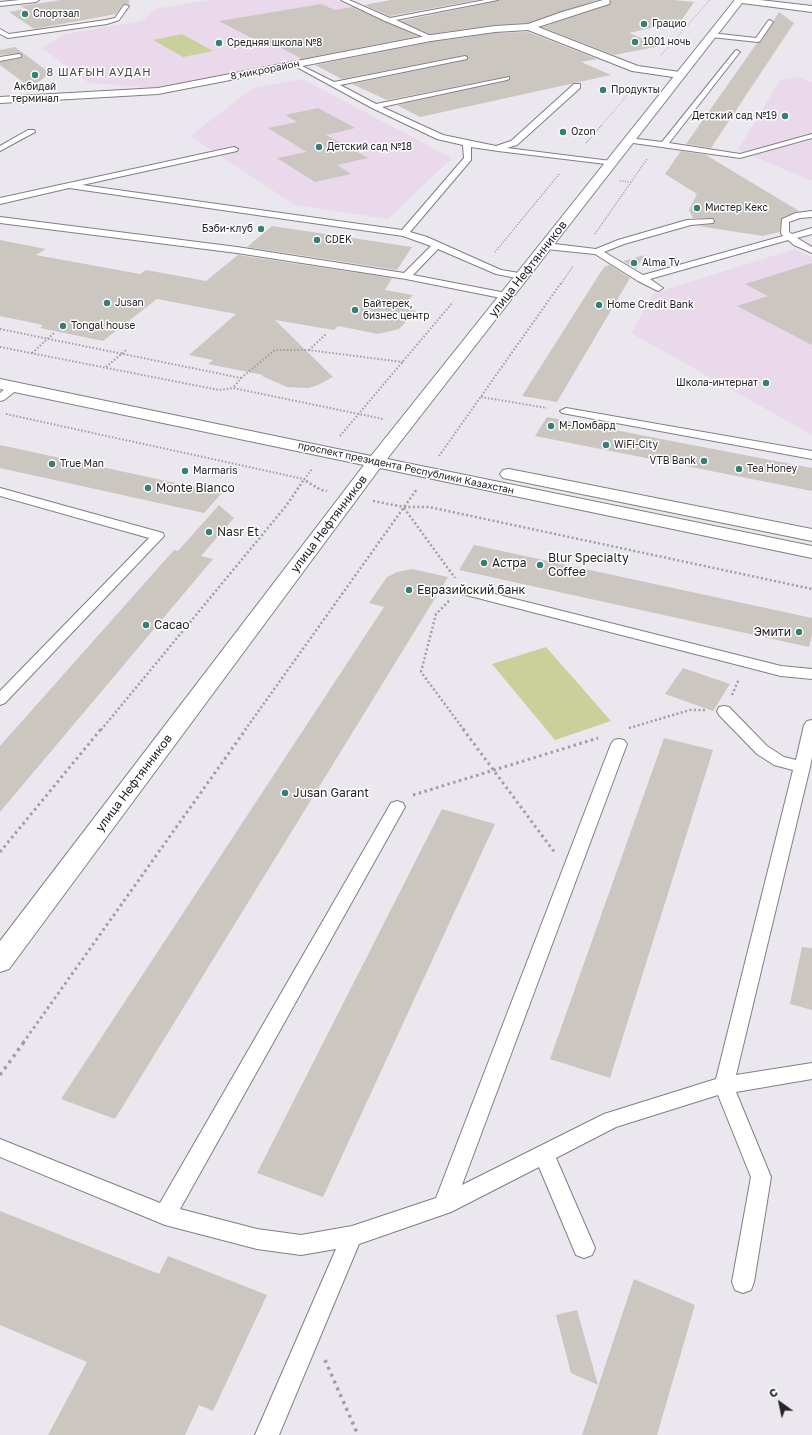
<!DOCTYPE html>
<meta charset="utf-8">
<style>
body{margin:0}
#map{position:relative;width:812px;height:1435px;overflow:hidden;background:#ebe7ee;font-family:"Golos Text",sans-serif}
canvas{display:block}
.north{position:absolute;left:760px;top:1383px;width:40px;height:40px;-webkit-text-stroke:3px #fff;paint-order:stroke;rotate:327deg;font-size:11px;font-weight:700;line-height:16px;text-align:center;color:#242326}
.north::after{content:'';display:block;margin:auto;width:14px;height:18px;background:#242326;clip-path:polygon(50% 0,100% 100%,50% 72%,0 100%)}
</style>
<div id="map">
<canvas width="812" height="1435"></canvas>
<div class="north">С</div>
</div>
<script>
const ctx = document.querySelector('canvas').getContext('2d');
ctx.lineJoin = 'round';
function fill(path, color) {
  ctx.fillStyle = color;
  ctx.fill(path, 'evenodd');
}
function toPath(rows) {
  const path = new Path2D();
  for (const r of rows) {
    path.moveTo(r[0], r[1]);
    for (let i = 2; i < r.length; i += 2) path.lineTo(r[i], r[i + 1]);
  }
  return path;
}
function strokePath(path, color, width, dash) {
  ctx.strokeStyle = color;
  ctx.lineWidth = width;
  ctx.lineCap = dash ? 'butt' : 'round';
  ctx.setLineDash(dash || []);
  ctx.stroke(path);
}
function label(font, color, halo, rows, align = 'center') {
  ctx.font = font + ' "Golos Text",sans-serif';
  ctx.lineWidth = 3;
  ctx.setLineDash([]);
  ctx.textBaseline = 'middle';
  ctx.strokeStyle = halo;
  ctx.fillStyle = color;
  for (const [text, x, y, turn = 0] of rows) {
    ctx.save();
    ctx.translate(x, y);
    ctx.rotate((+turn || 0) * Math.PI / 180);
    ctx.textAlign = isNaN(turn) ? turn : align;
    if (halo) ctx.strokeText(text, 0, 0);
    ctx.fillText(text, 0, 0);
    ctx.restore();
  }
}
const education = toPath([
 [208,0,336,0,417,37,155,88,89,83,42,48,65,34,142,21,155,9],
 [798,77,812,82,812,181,738,150,780,80],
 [302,79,452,158,388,219,295,205,190,136,253,88],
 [795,249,812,257,812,435,631,333,654,293]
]);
const green = toPath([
 [182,34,213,51,183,57,153,40],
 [546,647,611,721,555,740,492,664]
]);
const building = toPath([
 [61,0,129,0,129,4,123,4,116,14,34,29,9,12,26,9,21,6],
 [391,0,477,0,390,16,364,5],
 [499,0,598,0,528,23,495,25,430,34,401,21,498,1],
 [611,0,673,0,694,2,681,21,629,33,661,46,614,55,542,27,609,5,611,3],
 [321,4,335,10,352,7,418,36,302,59,272,43,265,45,219,21],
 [779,12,794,23,711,148,686,144,757,43,761,42],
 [528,32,597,59,581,62,611,75,420,117,397,105,507,81,510,80,510,77,509,76,387,100,352,84,467,60,468,57,465,55,342,79,315,65,431,42,495,33],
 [15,47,50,73,31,88,0,65,0,62,22,58,22,54,19,53,0,55,0,50],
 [318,108,355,128,326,135,368,158,337,165,351,174,315,182,277,158,307,152,268,128,297,122,285,115],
 [681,151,706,155,799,211,781,218,780,232,763,236,698,226,713,224,715,220,713,218,693,218,689,210,697,194,665,174],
 [272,226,412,247,397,270,247,247],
 [0,240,46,249,36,255,140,274,146,270,206,281,238,255,392,278,385,290,413,295,401,308,417,311,399,329,378,334,338,326,334,330,275,320,333,377,318,385,308,388,287,387,262,376,263,375,208,364,213,360,189,355,236,314,157,299,103,341,40,328,43,325,0,316],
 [644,255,636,269,623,261],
 [812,263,812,345,737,306,768,296,745,284],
 [610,265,630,278,557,402,522,396,604,267],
 [547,417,812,468,812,491,535,436],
 [0,445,162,480,222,493,204,513,0,468],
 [219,505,234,518,201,556,213,559,0,812,0,746,174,550,178,551],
 [474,545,812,618,812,635,809,647,459,570],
 [412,569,448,577,115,1119,61,1099,384,607,369,603,387,577,397,572],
 [683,668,730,684,713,711,665,694],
 [664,738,713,750,610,1078,550,1059],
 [442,809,495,824,323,1197,257,1173],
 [802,947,812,948,812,1010,790,1004],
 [0,1211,159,1274,168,1256,267,1295,213,1411,199,1405,185,1435,48,1435,87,1362,0,1325],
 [634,1279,695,1305,657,1435,582,1435],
 [577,1310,598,1385,571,1373,556,1315]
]);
const pathFar5 = toPath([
 [661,55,710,0],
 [601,126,636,85]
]);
const pathFar4 = toPath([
 [586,143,602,125],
 [620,181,631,182],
 [595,234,647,159],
 [495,252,560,173],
 [561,284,573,266]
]);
const pathFar3 = toPath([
 [0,329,241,378,233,388],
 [0,347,219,390,233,388,383,419],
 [309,350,326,334],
 [32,353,54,333],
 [106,367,126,350],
 [241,378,275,350,308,350,403,362],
 [481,397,547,408],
 [6,414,304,479,308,482],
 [340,436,453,302],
 [439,456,561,283],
 [302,482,312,469]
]);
const pathFar2 = toPath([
 [306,481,321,490,327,491],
 [373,501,404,507,429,507,812,589],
 [404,508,455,578],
 [449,601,436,614,421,672,464,730],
 [732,695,739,679],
 [629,728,690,710,705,710],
 [101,730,286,506,303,481],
 [245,730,417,489]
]);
const pathFar1 = toPath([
 [463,729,555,853],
 [413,795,598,738],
 [0,852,101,729],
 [23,1043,246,729]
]);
const path = toPath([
 [0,1075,24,1042],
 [325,1360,358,1435]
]);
const lane = toPath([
 [20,0,39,0,36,2,0,6,0,2,20,0],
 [341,0,349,0,390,18,485,0,498,0,396,20,433,37,433,39,431,40,385,21,341,0],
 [124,5,129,6,119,20,107,24,8,38,0,34,0,29,9,34,106,20,115,18,124,5],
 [770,20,773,22,760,41,758,42,711,37,708,35,711,33,756,38,768,21,770,20],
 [737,50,740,52,739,53,669,143,740,154,812,134,812,138,740,158,626,142,625,140,629,138,662,142,735,51,737,50],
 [19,54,21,55,21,57,0,61,0,57,19,54],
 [465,56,467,57,467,59,340,85,376,104,509,77,509,79,507,80,382,107,443,135,496,146,511,141,574,84,580,84,580,88,517,145,507,148,611,161,614,161,614,165,498,151,471,147,471,160,410,232,427,237,501,270,525,274,527,276,522,279,496,274,438,249,413,275,506,293,509,294,511,296,509,298,506,299,406,279,237,253,0,223,0,217,237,247,404,273,431,246,403,236,69,188,0,204,0,198,234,147,238,149,237,151,82,185,402,230,464,158,463,145,437,139,372,108,293,65,298,64,334,82,465,56],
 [28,130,34,130,35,132,0,151,0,146,28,130],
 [812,211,812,217,800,218,789,222,789,232,792,234,812,228,812,234,797,238,812,247,812,253,794,245,788,240,650,279,663,288,658,291,638,281,595,254,546,249,541,246,546,243,596,249,618,240,687,220,713,219,714,221,713,223,691,225,624,244,604,252,643,275,783,236,781,233,782,219,796,213,812,211],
 [14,384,18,385,19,387,18,389,4,400,0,401,0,393,10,385,14,384],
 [566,408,812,451,812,459,562,413,560,411,566,408],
 [0,488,163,533,164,536,5,703,0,705,0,691,149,538,0,496,0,488],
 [467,587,781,666,812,669,812,679,781,676,462,594,460,591,462,588,467,587],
 [724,706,729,707,767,746,784,757,796,760,804,725,807,721,812,720,812,757,810,767,736,1075,812,1063,812,1079,736,1092,771,1177,754,1282,751,1290,743,1293,735,1290,732,1282,751,1177,718,1095,616,1127,556,1158,595,1248,592,1255,584,1258,576,1255,539,1167,451,1212,359,1244,279,1435,255,1435,336,1249,301,1255,257,1249,165,1225,0,1157,0,1139,160,1203,391,803,397,801,403,803,405,807,180,1209,257,1229,301,1235,352,1226,436,1198,611,744,614,740,619,739,624,740,627,744,462,1185,604,1114,716,1079,793,770,774,765,757,754,719,715,717,711,719,707,724,706]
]);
const street = toPath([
 [603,0,609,0,610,2,609,4,538,27,638,66,680,72,684,73,685,75,684,77,680,78,632,71,528,30,495,32,431,41,158,94,0,103,0,97,158,88,431,35,495,26,528,24,562,12,603,0]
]);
const secondary = toPath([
 [734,0,760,0,812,6,812,12,742,3,387,459,812,546,812,558,380,468,9,969,0,972,0,941,364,465,0,389,0,379,371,456,734,1,734,0],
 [509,469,812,529,812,541,503,478,500,474,503,470,509,469]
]);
const markers = [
 [25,14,4,"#387e75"],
 [644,24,4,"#387e75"],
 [635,42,4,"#387e75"],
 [219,43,4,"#387e75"],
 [35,75,4,"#387e75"],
 [603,90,4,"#387e75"],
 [785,116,4,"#387e75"],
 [563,132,4,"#387e75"],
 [319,147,4,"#387e75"],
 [697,208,4,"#387e75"],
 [261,229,4,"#387e75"],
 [317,240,4,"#387e75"],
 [634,263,4,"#387e75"],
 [107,303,4,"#387e75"],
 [599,305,4,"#387e75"],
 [355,310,4,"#387e75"],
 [63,326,4,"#387e75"],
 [766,383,4,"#387e75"],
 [551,426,4,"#387e75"],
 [606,445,4,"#387e75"],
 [704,461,4,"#387e75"],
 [52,464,4,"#387e75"],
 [739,469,4,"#387e75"],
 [185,471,4,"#387e75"],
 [148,488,4,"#387e75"],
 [209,532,4,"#387e75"],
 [484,563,4,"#387e75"],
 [540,565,4,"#387e75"],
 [409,590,4,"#387e75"],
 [146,625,4,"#387e75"],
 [799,632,4,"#387e75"],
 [285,793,4,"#387e75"]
];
const farPoinames = [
 ["Спортзал",33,14],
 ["Грацио",652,24],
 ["1001 ночь",643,42],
 ["Средняя школа №8",227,43],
 ["Акбидай",35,87,"center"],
 ["терминал",35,99,"center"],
 ["Продукты",611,90],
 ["Детский сад №19",777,116,"right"],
 ["Ozon",571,132],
 ["Детский сад №18",327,147],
 ["Мистер Кекс",705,208],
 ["Бэби-клуб",253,229,"right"],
 ["CDEK",325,240],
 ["Alma Tv",642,263],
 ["Jusan",115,303],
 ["Байтерек,",363,304],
 ["бизнес центр",363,316],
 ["Home Credit Bank",607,305],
 ["Tongal house",71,326],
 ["Школа-интернат",758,383,"right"],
 ["М-Ломбард",559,426],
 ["WiFi-City",614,445],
 ["VTB Bank",696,461,"right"],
 ["True Man",60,464],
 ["Tea Honey",747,469],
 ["Marmaris",193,471]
];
const farStreetnames = [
 ["8 микрорайон",265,70,-11],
 ["проспект президента Республики Казахстан",406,468,12]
];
const farNeighbourhoodnames = [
 ["8 ШАҒЫН АУДАН",99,73]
];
const streetNames = [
 ["улица Нефтянников",528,269,-52],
 ["улица Нефтянников",329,524,-53],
 ["улица Нефтянников",134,783,-53]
];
const poiNames = [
 ["Monte Bianco",156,488],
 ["Nasr Et",217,532],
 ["Blur Specialty",548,558],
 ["Coffee",548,572],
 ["Астра",492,563],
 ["Евразийский банк",417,590],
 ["Cacao",154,625],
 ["Эмити",791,632,"right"],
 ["Jusan Garant",293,793]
];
fill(education, '#e9d9eb');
fill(green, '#c9d09a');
fill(building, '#cbc6c0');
strokePath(lane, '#817e84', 2);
strokePath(street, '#817e84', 2);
strokePath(secondary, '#817e84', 2);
strokePath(pathFar5, '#a19ea3', 1, [1, 1.5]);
strokePath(pathFar4, '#a19ea3', 1.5, [1, 1.5]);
strokePath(pathFar3, '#a19ea3', 2, [1.5, 2]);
strokePath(pathFar2, '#a19ea3', 2.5, [2, 2.5]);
strokePath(pathFar1, '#a19ea3', 3, [2.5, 3.5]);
strokePath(path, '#a19ea3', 3.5, [3, 4.5]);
fill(lane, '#fff');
fill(street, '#fff');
fill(secondary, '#fff');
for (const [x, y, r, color] of markers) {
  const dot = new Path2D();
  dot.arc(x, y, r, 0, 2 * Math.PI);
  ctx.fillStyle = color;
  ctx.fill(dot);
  strokePath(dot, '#fff', 1.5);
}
label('10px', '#242326', '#fff', farPoinames, 'left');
label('10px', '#242326', '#fff', farStreetnames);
ctx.letterSpacing = '1px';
label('11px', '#47444a', '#fff', farNeighbourhoodnames);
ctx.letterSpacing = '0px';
label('12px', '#242326', '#fff', streetNames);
label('12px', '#242326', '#fff', poiNames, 'left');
</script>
